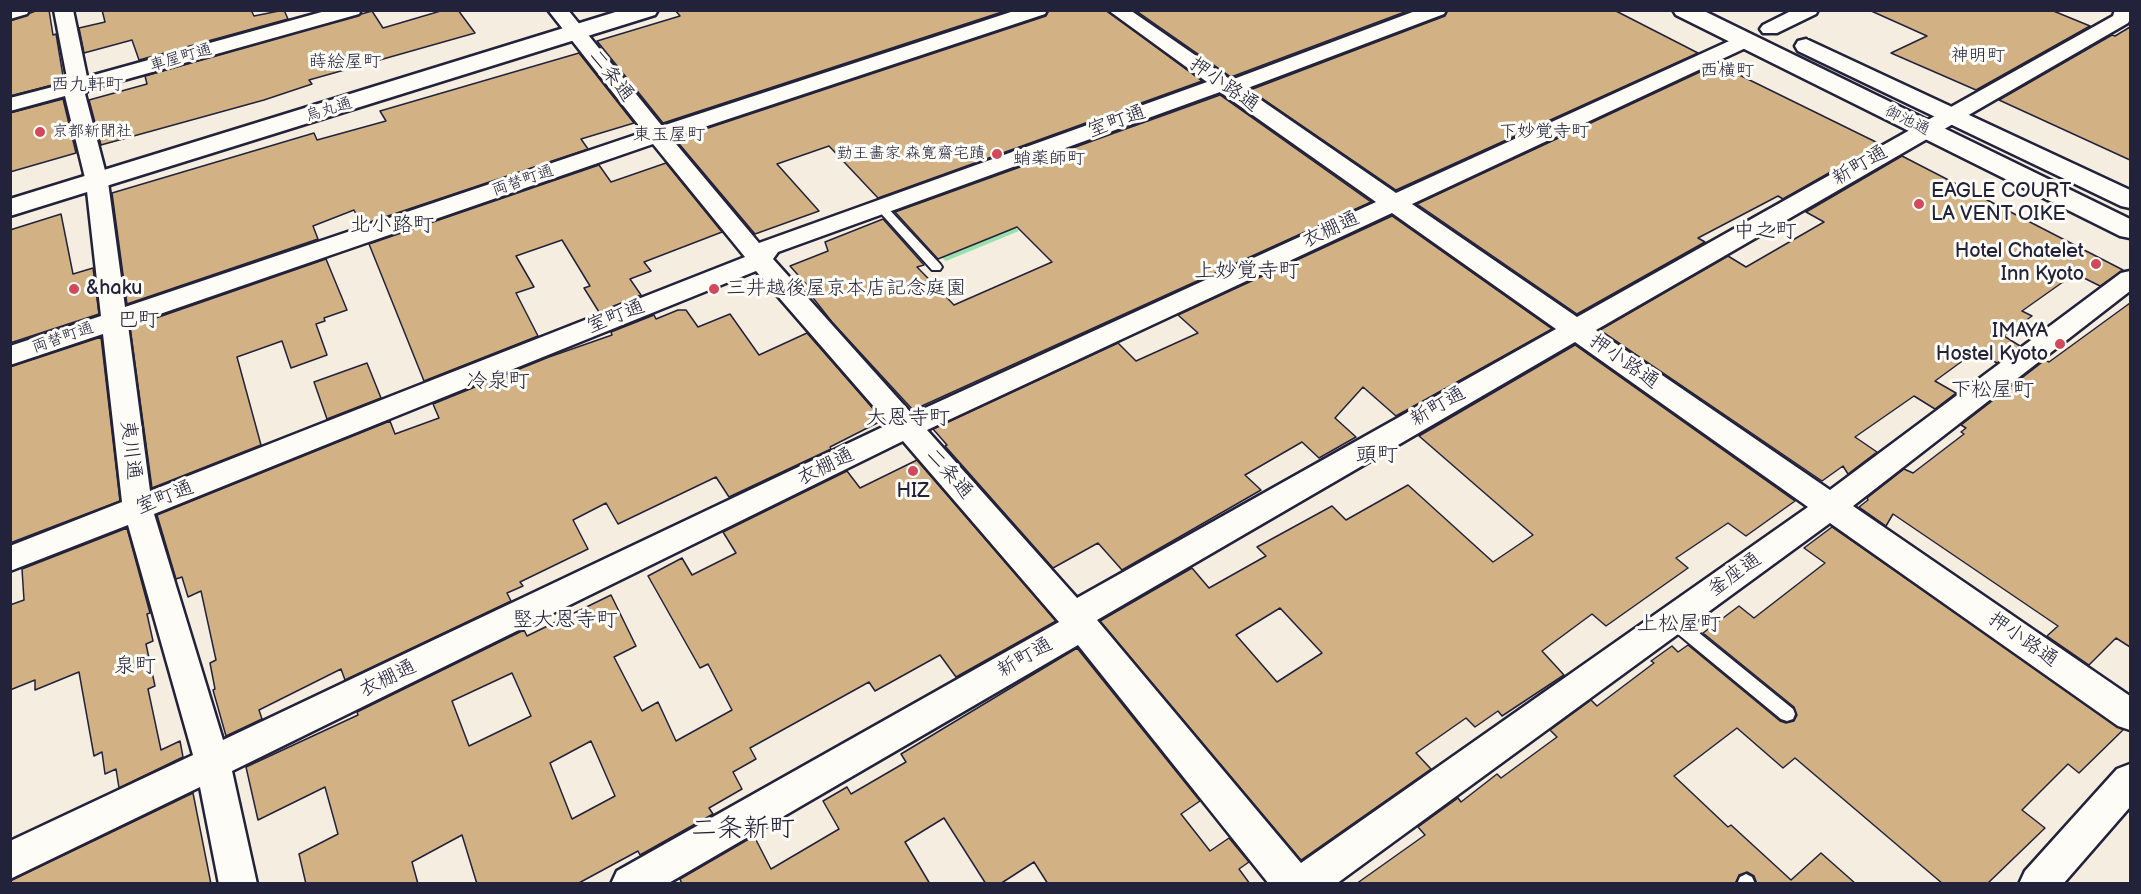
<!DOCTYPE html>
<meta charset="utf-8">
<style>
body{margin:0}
#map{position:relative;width:2141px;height:894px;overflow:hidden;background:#f4ede0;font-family:"Balsamiq Sans",sans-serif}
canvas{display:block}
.frame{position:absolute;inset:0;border:12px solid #22223b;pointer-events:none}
</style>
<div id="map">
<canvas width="2141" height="894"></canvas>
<div class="frame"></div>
</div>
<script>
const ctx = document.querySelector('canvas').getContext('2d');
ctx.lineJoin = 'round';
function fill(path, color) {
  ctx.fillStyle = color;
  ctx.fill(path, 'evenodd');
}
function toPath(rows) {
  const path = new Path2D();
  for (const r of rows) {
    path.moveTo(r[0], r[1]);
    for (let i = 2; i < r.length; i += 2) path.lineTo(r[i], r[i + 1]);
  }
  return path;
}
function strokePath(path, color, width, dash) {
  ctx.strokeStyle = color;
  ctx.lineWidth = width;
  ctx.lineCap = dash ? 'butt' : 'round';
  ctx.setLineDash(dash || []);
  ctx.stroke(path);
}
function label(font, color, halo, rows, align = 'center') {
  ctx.font = font + ' "Balsamiq Sans","Klee One",sans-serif';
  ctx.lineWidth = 6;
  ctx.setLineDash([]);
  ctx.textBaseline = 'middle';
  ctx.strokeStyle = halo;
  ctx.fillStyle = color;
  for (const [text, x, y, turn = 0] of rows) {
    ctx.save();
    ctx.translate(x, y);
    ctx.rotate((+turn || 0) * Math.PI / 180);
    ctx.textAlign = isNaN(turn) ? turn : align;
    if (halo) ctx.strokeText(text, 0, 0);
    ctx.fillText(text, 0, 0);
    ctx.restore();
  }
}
const green = toPath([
 [1006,218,1019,231,946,261,942,258,1000,234]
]);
const building = toPath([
 [38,10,49,10,53,35,56,34,64,82,10,96,10,21,38,10],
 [102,10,251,10,254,16,284,10,288,19,139,60,132,40,84,53,79,28,105,22,102,10],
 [444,10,458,10,475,33,309,80,312,84,264,100,101,145,89,100,147,84,145,76,372,11,383,28,444,10],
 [675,10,1008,10,663,123,597,41,680,16,675,10],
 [1049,10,1106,10,1202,81,878,198,829,146,777,164,819,211,755,234,675,139,1046,16,1049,10],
 [1135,10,1410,10,1231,77,1135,10],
 [1448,10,1614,10,1698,53,1396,190,1250,90,1445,16,1448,10],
 [1869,10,2051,10,2090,26,1976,90,1891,53,1927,36,1869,10],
 [2130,27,2130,160,1999,100,2112,35,2115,36,2130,27],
 [579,53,634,123,581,139,588,149,361,225,354,210,313,226,318,239,127,304,112,193,314,133,317,140,386,121,380,111,579,53],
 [1717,64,1880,144,1783,199,1778,196,1698,238,1705,242,1577,314,1417,204,1717,64],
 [1220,95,1371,202,913,410,832,322,803,285,806,284,790,266,828,251,825,242,883,219,924,265,917,267,954,305,1052,262,1017,227,938,259,895,212,1220,95],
 [63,99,76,153,10,172,10,113,63,99],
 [1902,156,2123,270,2100,286,2084,278,2079,281,2070,277,2022,311,2032,316,2004,336,2020,346,1997,363,1976,351,1935,381,1956,393,1935,409,1914,396,1855,437,1877,452,1848,474,1843,466,1822,481,1600,330,1728,256,1746,267,1824,222,1806,212,1902,156],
 [666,163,722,232,644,262,651,271,630,279,641,295,599,312,584,288,590,286,562,240,516,256,534,287,516,293,538,336,424,381,369,244,599,165,611,182,666,163],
 [61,214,73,274,93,268,99,314,10,343,10,230,61,214],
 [1392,216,1552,329,1396,416,1363,387,1335,418,1356,437,1319,458,1302,442,1245,475,1261,490,1122,570,1098,543,1053,568,945,446,947,445,933,429,1118,343,1136,361,1198,333,1178,315,1392,216],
 [326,259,347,310,324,318,325,321,316,324,327,355,291,368,282,341,237,357,261,445,152,488,130,327,326,259],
 [2130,303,2130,647,2116,638,2089,665,2047,636,2058,626,1893,514,1886,526,1859,507,1868,500,1867,498,1904,469,1913,473,1964,434,1961,432,1966,428,1961,425,2045,360,2049,362,2130,303],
 [678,310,686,310,698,327,730,314,759,355,807,333,883,420,830,447,831,449,729,497,716,477,618,524,606,503,573,520,588,549,520,582,523,586,507,593,511,601,345,680,341,669,259,710,262,719,226,736,213,690,215,689,210,663,216,660,201,591,188,597,182,577,176,579,157,515,390,421,395,434,439,418,433,404,549,357,612,335,611,332,654,315,656,319,678,310],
 [101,337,120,501,10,543,10,367,101,337],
 [1575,345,1795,501,1746,536,1728,523,1676,558,1688,568,1606,626,1592,614,1542,651,1564,675,1502,716,1498,711,1475,727,1466,718,1416,753,1431,769,1301,860,1100,621,1192,568,1209,588,1266,556,1257,547,1332,506,1346,520,1408,485,1493,562,1533,535,1419,436,1575,345],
 [1280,608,1322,653,1277,682,1236,635,1280,608],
 [367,363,381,398,327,419,314,382,367,363],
 [917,460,1056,621,956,677,940,655,875,691,869,682,750,748,756,759,733,772,742,789,709,808,713,814,640,855,638,851,577,884,477,884,462,835,412,862,418,884,306,884,299,854,338,834,325,787,258,820,246,767,358,715,357,712,524,630,527,636,611,595,636,646,614,657,642,711,658,702,676,741,732,710,708,664,700,668,648,576,682,558,692,575,736,553,723,532,847,471,860,488,917,460],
 [512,673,531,716,469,746,452,701,512,673],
 [591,741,615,796,572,819,550,763,591,741],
 [1832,527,2123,730,2079,773,2068,764,2022,810,2045,828,1987,884,1943,884,1795,758,1783,768,1737,728,1674,776,1728,827,1731,825,1791,880,1821,853,1856,884,1757,884,1754,876,1747,872,1739,875,1735,884,1356,884,1425,835,1418,827,1458,798,1461,802,1497,774,1501,778,1557,737,1550,730,1591,700,1597,706,1654,663,1651,661,1672,646,1678,652,1688,645,1780,721,1786,723,1794,721,1797,715,1794,707,1703,633,1739,606,1754,618,1825,563,1804,548,1832,527],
 [127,528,150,613,147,614,153,641,146,644,155,686,148,689,161,750,180,741,183,757,119,788,116,769,105,774,102,752,94,756,79,672,35,690,35,680,10,690,10,605,24,600,22,569,127,528],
 [1077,648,1200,801,1181,814,1210,851,1229,838,1249,862,1239,869,1250,884,1048,884,1034,862,1000,884,986,884,944,818,905,842,930,884,682,884,680,879,754,836,771,869,839,829,823,801,847,787,851,794,906,762,901,754,1077,648],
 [193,793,211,884,10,884,10,881,193,793]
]);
const service = toPath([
 [881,204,885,205,940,264,942,267,940,270,932,270,877,209,877,205,881,204],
 [1672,614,1677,615,1793,709,1795,714,1793,719,1787,721,1781,719,1667,625,1664,620,1667,615,1672,614],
 [1746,874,1752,877,1755,884,1737,884,1740,877,1746,874]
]);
const minor = toPath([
 [10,10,29,10,27,14,10,19,10,10],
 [54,10,73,10,87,77,329,10,361,10,359,14,88,90,85,94,108,182,125,307,644,132,548,10,568,10,662,126,1017,10,1047,10,1045,14,671,138,759,243,1207,82,1108,10,1130,10,1231,80,1418,10,1446,10,1444,14,1245,89,1396,193,1738,37,1752,37,1755,41,1752,45,1412,204,1577,317,2113,16,2115,10,2130,10,2130,19,2128,23,1596,330,1830,490,2121,273,2130,271,2130,291,1853,506,2130,696,2130,730,2118,726,1830,523,1336,884,1269,884,1078,645,667,884,611,884,617,871,1059,622,903,441,232,771,257,884,219,884,200,787,10,879,10,841,193,755,128,525,10,571,10,546,122,502,103,334,10,365,10,346,101,316,86,182,65,96,10,111,10,98,68,83,54,10],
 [1220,92,1376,202,912,414,773,259,778,252,1220,92],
 [653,144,745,257,150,491,128,325,653,144],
 [1392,213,1556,329,1077,598,927,430,1392,213],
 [756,271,889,424,223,740,154,514,756,271],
 [1575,342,1808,507,1301,863,1097,620,1575,342],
 [1793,10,1818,10,1816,14,1777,33,1763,33,1760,29,1763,25,1793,10],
 [2130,764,2130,807,2063,884,2019,884,2025,871,2117,769,2130,764]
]);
const primary = toPath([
 [1673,10,1702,10,2130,219,2130,238,2120,236,1676,15,1673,10],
 [1806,39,2130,190,2130,208,2121,206,1798,51,1795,46,1798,41,1806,39]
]);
const trunk = toPath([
 [622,10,658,10,655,15,10,216,10,199,622,10]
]);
const markers = [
 [40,132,6,"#d1495b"],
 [997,154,6,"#d1495b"],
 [1919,204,6,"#d1495b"],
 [2096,264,6,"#d1495b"],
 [74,289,6,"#d1495b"],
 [714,289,6,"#d1495b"],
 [2060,344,6,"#d1495b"],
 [913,471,6,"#d1495b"]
];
const farStreetnames = [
 ["車屋町通",181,58,-16],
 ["烏丸通",329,110,-17],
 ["御池通",1907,121,26],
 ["両替町通",523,181,-19],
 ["両替町通",63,338,-19]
];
const farPoinames = [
 ["京都新聞社",52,132],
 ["勤王畵家 森寛齋宅蹟",985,154,"right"]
];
const farNeighbourhoodnames = [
 ["神明町",1978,56],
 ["蒔絵屋町",345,62],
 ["西横町",1727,71],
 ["西九軒町",87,85],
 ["下妙覚寺町",1544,132],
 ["東玉屋町",669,135],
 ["蛸薬師町",1049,159]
];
const streetNames = [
 ["二条通",611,76,52],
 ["押小路通",1224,85,35],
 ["室町通",1117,122,-20],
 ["新町通",1860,166,-30],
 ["衣棚通",1331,230,-25],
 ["室町通",616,317,-22],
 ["押小路通",1624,362,35],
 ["新町通",1438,407,-30],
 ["夷川通",130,450,83],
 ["衣棚通",826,467,-26],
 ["二条通",949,474,49],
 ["室町通",165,498,-22],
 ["釜座通",1735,575,-36],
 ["押小路通",2023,640,35],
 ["新町通",1025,658,-30],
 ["衣棚通",388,679,-26]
];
const poiNames = [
 ["EAGLE COURT",1931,192],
 ["LA VENT OIKE",1931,215],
 ["Hotel Chatelet",2084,252,"right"],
 ["Inn Kyoto",2084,275,"right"],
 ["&haku",86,289],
 ["三井越後屋京本店記念庭園",726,289],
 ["IMAYA",2048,332,"right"],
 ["Hostel Kyoto",2048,355,"right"],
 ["HIZ",913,492,"center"]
];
const neighbourhoodNames = [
 ["北小路町",392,226],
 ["中之町",1765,232],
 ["上妙覚寺町",1247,272],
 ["巴町",138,321],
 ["冷泉町",498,382],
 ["下松屋町",1992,391],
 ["大恩寺町",908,419],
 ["頭町",1377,456],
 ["竪大恩寺町",565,621],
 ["上松屋町",1679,625],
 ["泉町",135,667]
];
const nearNeighbourhoodnames = [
 ["二条新町",743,829]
];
fill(green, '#98e0ae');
fill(building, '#d2b285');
strokePath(building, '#22223b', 1.5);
strokePath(service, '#22223b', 4);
strokePath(minor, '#22223b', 5);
strokePath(primary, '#22223b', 5);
strokePath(trunk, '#22223b', 5);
fill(service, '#fdfcf7');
fill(minor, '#fdfcf7');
fill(primary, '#fdfcf7');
fill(trunk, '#fdfcf7');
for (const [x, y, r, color] of markers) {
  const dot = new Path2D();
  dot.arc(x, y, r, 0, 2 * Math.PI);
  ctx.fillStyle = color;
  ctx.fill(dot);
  strokePath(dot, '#fdfcf7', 2);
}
label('16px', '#22223b', '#fdfcf7', farStreetnames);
label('16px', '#22223b', '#fdfcf7', farPoinames, 'left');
label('18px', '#22223b', '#fdfcf7', farNeighbourhoodnames);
label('20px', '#22223b', '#fdfcf7', streetNames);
label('20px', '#22223b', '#fdfcf7', poiNames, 'left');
label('21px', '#22223b', '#fdfcf7', neighbourhoodNames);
label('26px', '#22223b', '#fdfcf7', nearNeighbourhoodnames);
</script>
